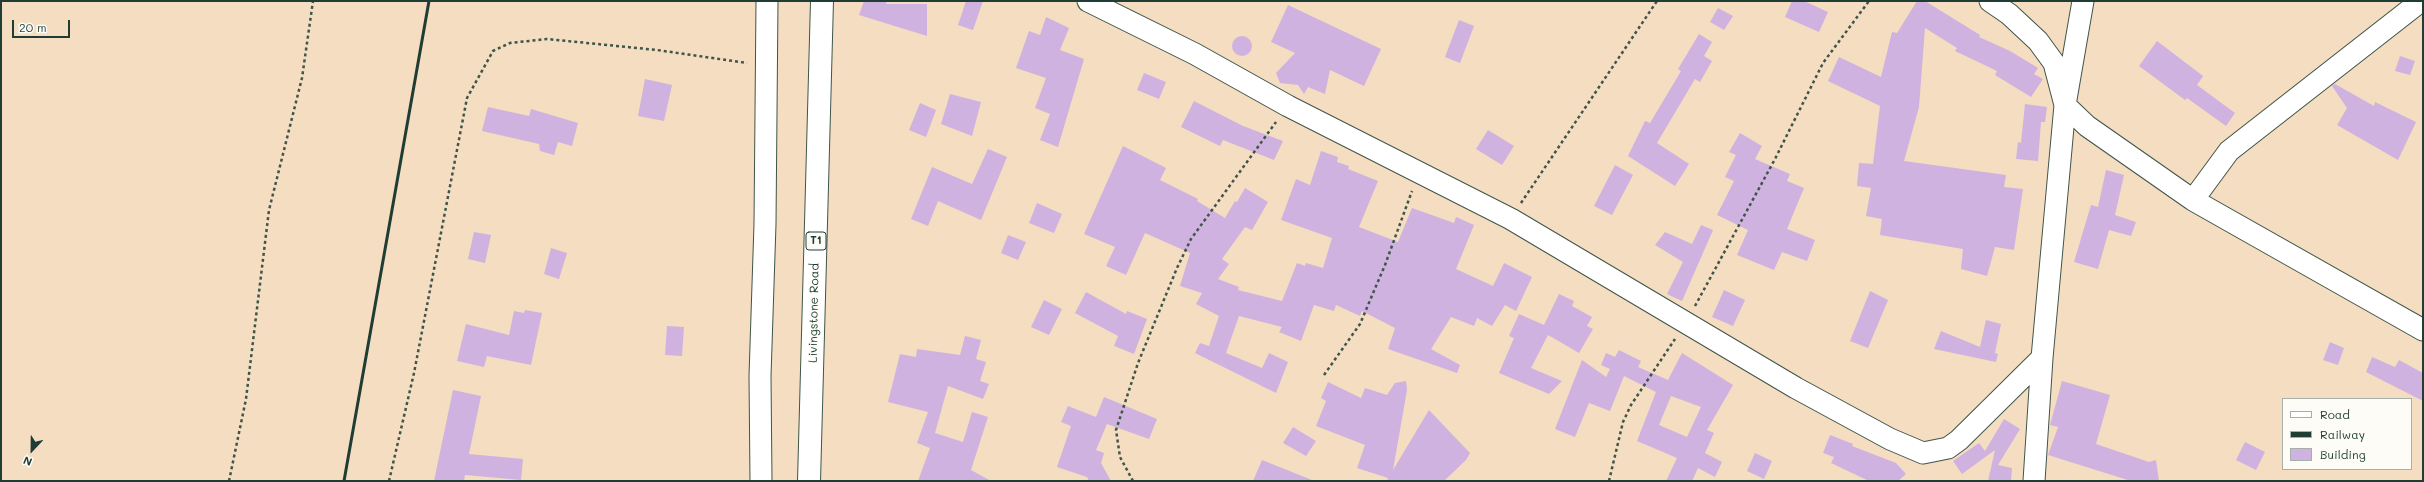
<!DOCTYPE html>
<style>
body{margin:0}
#map{position:relative;width:2424px;height:482px;overflow:hidden;background:#f4ddc0;font-family:Mali,sans-serif}
canvas{display:block}
.frame{position:absolute;inset:0;border:2px solid #1f3d34;pointer-events:none}
.legend{position:absolute;left:2282px;top:398px;width:130px;height:72px;box-sizing:border-box;background:#fdfcf7;border:1px solid #a4b0a9;margin:0;padding:5px 7px;list-style:none;font-size:12px;color:#1f3d34}
.legend li{display:flex;align-items:center;gap:8px;height:20px}
.legend b{width:20px;border:1px solid #a4b0a9}
.north{position:absolute;left:12px;top:430px;width:40px;height:40px;-webkit-text-stroke:3px #fdfcf7;paint-order:stroke;rotate:202deg;font-size:11px;font-weight:700;line-height:16px;text-align:center;color:#1f3d34}
.north::after{content:'';display:block;margin:auto;width:14px;height:18px;background:#1f3d34;clip-path:polygon(50% 0,100% 100%,50% 72%,0 100%)}
.scale{position:absolute;left:12px;top:20px;width:58px;height:18px;box-sizing:border-box;border:2px solid #1f3d34;border-top:0;padding-left:5px;font-size:12px;line-height:14px;white-space:nowrap;color:#1f3d34;-webkit-text-stroke:3px #fdfcf7;paint-order:stroke}
</style>
<div id="map">
<canvas width="2424" height="482"></canvas>
<div class="frame"></div>
<ul class="legend">
<li><b style="height:5px;background:#fff"></b>Road</li>
<li><b style="height:5px;background:#1f3d34"></b>Railway</li>
<li><b style="height:11px;background:#d0b2e0"></b>Building</li>
</ul>
<div class="north">N</div>
<div class="scale">20 m</div>
</div>
<script>
const ctx = document.querySelector('canvas').getContext('2d');
ctx.lineJoin = 'round';
function fill(path, color) {
  ctx.fillStyle = color;
  ctx.fill(path, 'evenodd');
}
function toPath(rows) {
  const path = new Path2D();
  for (const r of rows) {
    if (r.length === 3) {
      path.moveTo(r[0] + r[2], r[1]);
      path.arc(r[0], r[1], r[2], 0, 2 * Math.PI);
      continue;
    }
    path.moveTo(r[0], r[1]);
    for (let i = 2; i < r.length; i += 2) path.lineTo(r[i], r[i + 1]);
  }
  return path;
}
function strokePath(path, color, width, dash) {
  ctx.strokeStyle = color;
  ctx.lineWidth = width;
  ctx.lineCap = dash ? 'butt' : 'round';
  ctx.setLineDash(dash || []);
  ctx.stroke(path);
}
function label(font, color, halo, rows, align = 'center') {
  ctx.font = font + ' Mali,sans-serif';
  ctx.lineWidth = 3;
  ctx.setLineDash([]);
  ctx.textBaseline = 'middle';
  ctx.strokeStyle = halo;
  ctx.fillStyle = color;
  for (const [text, x, y, turn = 0] of rows) {
    ctx.save();
    ctx.translate(x, y);
    ctx.rotate((+turn || 0) * Math.PI / 180);
    ctx.textAlign = isNaN(turn) ? turn : align;
    if (halo) ctx.strokeText(text, 0, 0);
    ctx.fillText(text, 0, 0);
    ctx.restore();
  }
}
const building = toPath([
 [864,1,887,1,886,4,927,4,927,36,859,15],
 [966,1,983,1,973,30,958,25],
 [1792,1,1804,1,1828,12,1819,32,1785,17],
 [1917,1,1925,1,1980,35,1979,37,2010,51,2038,68,2034,74,2043,79,2031,97,1995,75,1997,71,1955,51,1957,48,1925,28,1919,107,1904,161,2006,175,2004,187,2023,189,2014,250,1995,247,1987,276,1961,269,1963,249,1880,235,1882,219,1866,216,1871,188,1857,186,1859,163,1873,164,1880,106,1828,81,1839,57,1881,77,1892,32,1897,33],
 [1288,5,1381,49,1364,86,1330,70,1325,94,1308,87,1304,94,1298,85,1280,83,1276,73,1295,53,1271,42],
 [1718,8,1733,16,1724,30,1710,22],
 [1046,17,1069,28,1060,50,1084,59,1058,147,1040,140,1050,114,1035,108,1046,78,1016,68,1029,31,1040,35],
 [1459,20,1474,26,1460,63,1445,57],
 [1699,34,1712,42,1704,56,1712,61,1700,82,1695,79,1657,143,1689,164,1675,186,1628,156,1645,121,1650,123,1681,71,1678,69],
 [1242,46,10],
 [2157,41,2203,76,2197,85,2235,113,2226,126,2187,98,2185,100,2139,66],
 [2400,56,2415,61,2410,75,2395,71],
 [1144,73,1166,82,1159,99,1137,90],
 [645,79,672,85,664,121,638,116],
 [2335,84,2374,106,2375,102,2416,122,2398,160,2337,125,2347,108,2332,86],
 [950,94,981,102,972,136,941,124],
 [1194,101,1243,126,1283,141,1274,160,1223,140,1220,146,1181,127],
 [920,103,936,110,926,137,909,130],
 [2025,104,2047,107,2045,122,2041,122,2038,161,2016,159,2018,142,2021,143],
 [488,107,529,116,531,109,578,123,572,146,558,142,554,155,540,151,539,144,482,131],
 [1488,130,1514,146,1502,165,1476,149],
 [1740,133,1762,146,1755,159,1790,174,1787,181,1804,188,1787,229,1815,240,1807,261,1782,252,1774,270,1737,255,1748,230,1717,215,1734,181,1725,177,1736,155,1729,152],
 [1123,146,1166,168,1160,180,1198,199,1197,201,1225,218,1235,201,1237,202,1245,188,1268,202,1252,230,1245,227,1222,259,1229,264,1218,279,1239,287,1238,290,1282,301,1297,263,1305,266,1306,263,1323,268,1332,238,1281,220,1296,179,1310,185,1321,151,1338,157,1337,162,1349,166,1348,169,1378,181,1359,227,1398,242,1412,208,1454,223,1456,217,1474,225,1456,269,1493,286,1504,263,1532,277,1516,311,1505,305,1492,326,1477,318,1474,326,1451,317,1431,349,1460,365,1457,373,1388,349,1395,328,1362,311,1360,316,1336,305,1334,311,1314,305,1301,341,1279,332,1282,327,1239,316,1226,353,1262,368,1269,353,1288,362,1276,393,1195,353,1200,343,1209,346,1219,316,1196,304,1202,293,1180,286,1190,253,1145,233,1126,275,1106,266,1115,247,1084,234],
 [988,149,1007,157,981,220,938,201,928,226,911,219,932,167,972,184],
 [1615,165,1633,175,1612,215,1594,206],
 [2106,170,2124,175,2115,215,2136,222,2131,236,2109,230,2098,269,2074,262,2091,205,2098,207],
 [1037,203,1062,214,1054,233,1029,223],
 [1701,225,1713,230,1682,301,1667,294,1683,262,1655,245,1665,232,1692,244],
 [474,232,491,235,485,263,468,259],
 [1008,235,1026,242,1018,260,1001,253],
 [551,248,567,253,559,279,544,274],
 [1724,290,1745,300,1733,326,1712,317],
 [1870,291,1888,300,1868,348,1850,341],
 [1086,292,1126,314,1127,311,1147,319,1134,354,1114,346,1118,336,1075,313],
 [1559,294,1574,301,1572,306,1592,317,1587,326,1593,329,1579,353,1548,335,1531,368,1562,381,1549,394,1499,373,1514,338,1509,336,1519,314,1544,325],
 [1044,300,1062,309,1049,335,1031,327],
 [525,310,542,313,531,365,487,356,484,367,457,361,466,324,509,335,514,311,524,313],
 [1986,320,2001,324,1995,353,1998,354,1996,362,1934,349,1941,331,1980,347],
 [667,326,684,327,682,356,665,355],
 [965,336,981,340,976,359,986,362,980,381,989,384,983,399,948,386,935,433,963,442,972,412,988,417,971,470,991,481,918,481,930,448,917,443,928,412,888,402,900,354,916,357,917,349,960,355],
 [2330,342,2344,348,2338,365,2323,360],
 [1619,350,1641,361,1638,367,1668,380,1682,353,1733,385,1707,430,1714,433,1705,453,1722,462,1715,477,1698,468,1692,481,1666,481,1677,458,1637,441,1656,392,1624,376,1610,411,1589,403,1575,437,1555,429,1582,360,1606,377,1610,369,1601,365,1606,353,1615,357],
 [1671,396,1701,407,1687,437,1659,425],
 [2372,357,2395,367,2399,360,2423,373,2423,401,2366,372],
 [1406,381,1407,390,1393,470,1429,410,1470,453,1466,460,1444,481,1387,481,1388,478,1357,468,1365,445,1316,426,1326,401,1321,398,1328,382,1361,398,1365,388,1387,395,1395,383],
 [2062,381,2110,395,2096,444,2149,462,2156,460,2159,481,2131,481,2048,455,2058,427,2050,425],
 [453,390,481,396,469,454,523,459,521,480,465,475,464,481,434,481],
 [1104,397,1157,419,1149,439,1107,424,1096,450,1104,453,1101,463,1111,481,1089,481,1087,477,1057,467,1071,426,1061,422,1068,406,1096,417],
 [2004,419,2020,429,1998,465,2012,468,2011,481,1988,481,1995,450,1962,474,1953,461,1979,443,1985,451],
 [1293,427,1316,441,1306,456,1283,443],
 [1830,435,1853,444,1852,446,1896,463,1906,474,1898,481,1869,481,1831,463,1834,457,1823,453],
 [2245,442,2265,452,2256,470,2236,460],
 [1755,453,1772,461,1764,479,1747,471],
 [1262,460,1312,480,1312,481,1253,481]
]);
const path = toPath([
 [1521,203,1657,1],
 [1695,306,1775,159,1823,63,1869,1],
 [1324,375,1360,324,1385,265,1412,191],
 [229,481,246,399,269,210,302,78,313,1],
 [389,481,414,373,467,98,493,51,510,43,547,39,657,50,747,63],
 [1133,481,1120,457,1116,430,1138,363,1177,268,1191,239,1276,122],
 [1609,481,1623,422,1631,405,1675,339]
]);
const minor = toPath([
 [1088,1,1195,54,1288,106,1511,219,1796,388,1890,439,1923,453,1948,448,1959,440,2042,358,2034,481],
 [1990,1,2009,14,2038,41,2054,63,2065,105,2087,126,2193,200,2423,330],
 [2193,200,2229,151,2421,1],
 [2042,358,2065,105,2083,1],
 [761,481,760,376,765,224,767,1]
]);
const highway = toPath([
 [809,481,822,1]
]);
const rail = toPath([
 [344,481,429,1]
]);
const shields = [
 [816,241,20]
];
const shieldNames = [
 ["T1",816,241]
];
const streetNames = [
 ["Livingstone Road",814,313,-89]
];
fill(building, '#d0b2e0');
strokePath(minor, '#3f5549', 23);
strokePath(highway, '#3f5549', 24);
strokePath(path, '#3f5549', 2.5, [3, 3]);
strokePath(minor, '#fff', 21);
strokePath(highway, '#fff', 22);
strokePath(rail, '#1f3d34', 3);
for (const [x, y, w] of shields) {
  const box = new Path2D();
  box.roundRect(x - w / 2, y - 9, w, 18, 3);
  ctx.fillStyle = '#fdfcf7';
  ctx.fill(box);
  strokePath(box, '#1f3d34', 1);
}
label('bold 11px', '#1f3d34', null, shieldNames);
label('12px', '#1f3d34', '#fdfcf7', streetNames);
</script>
